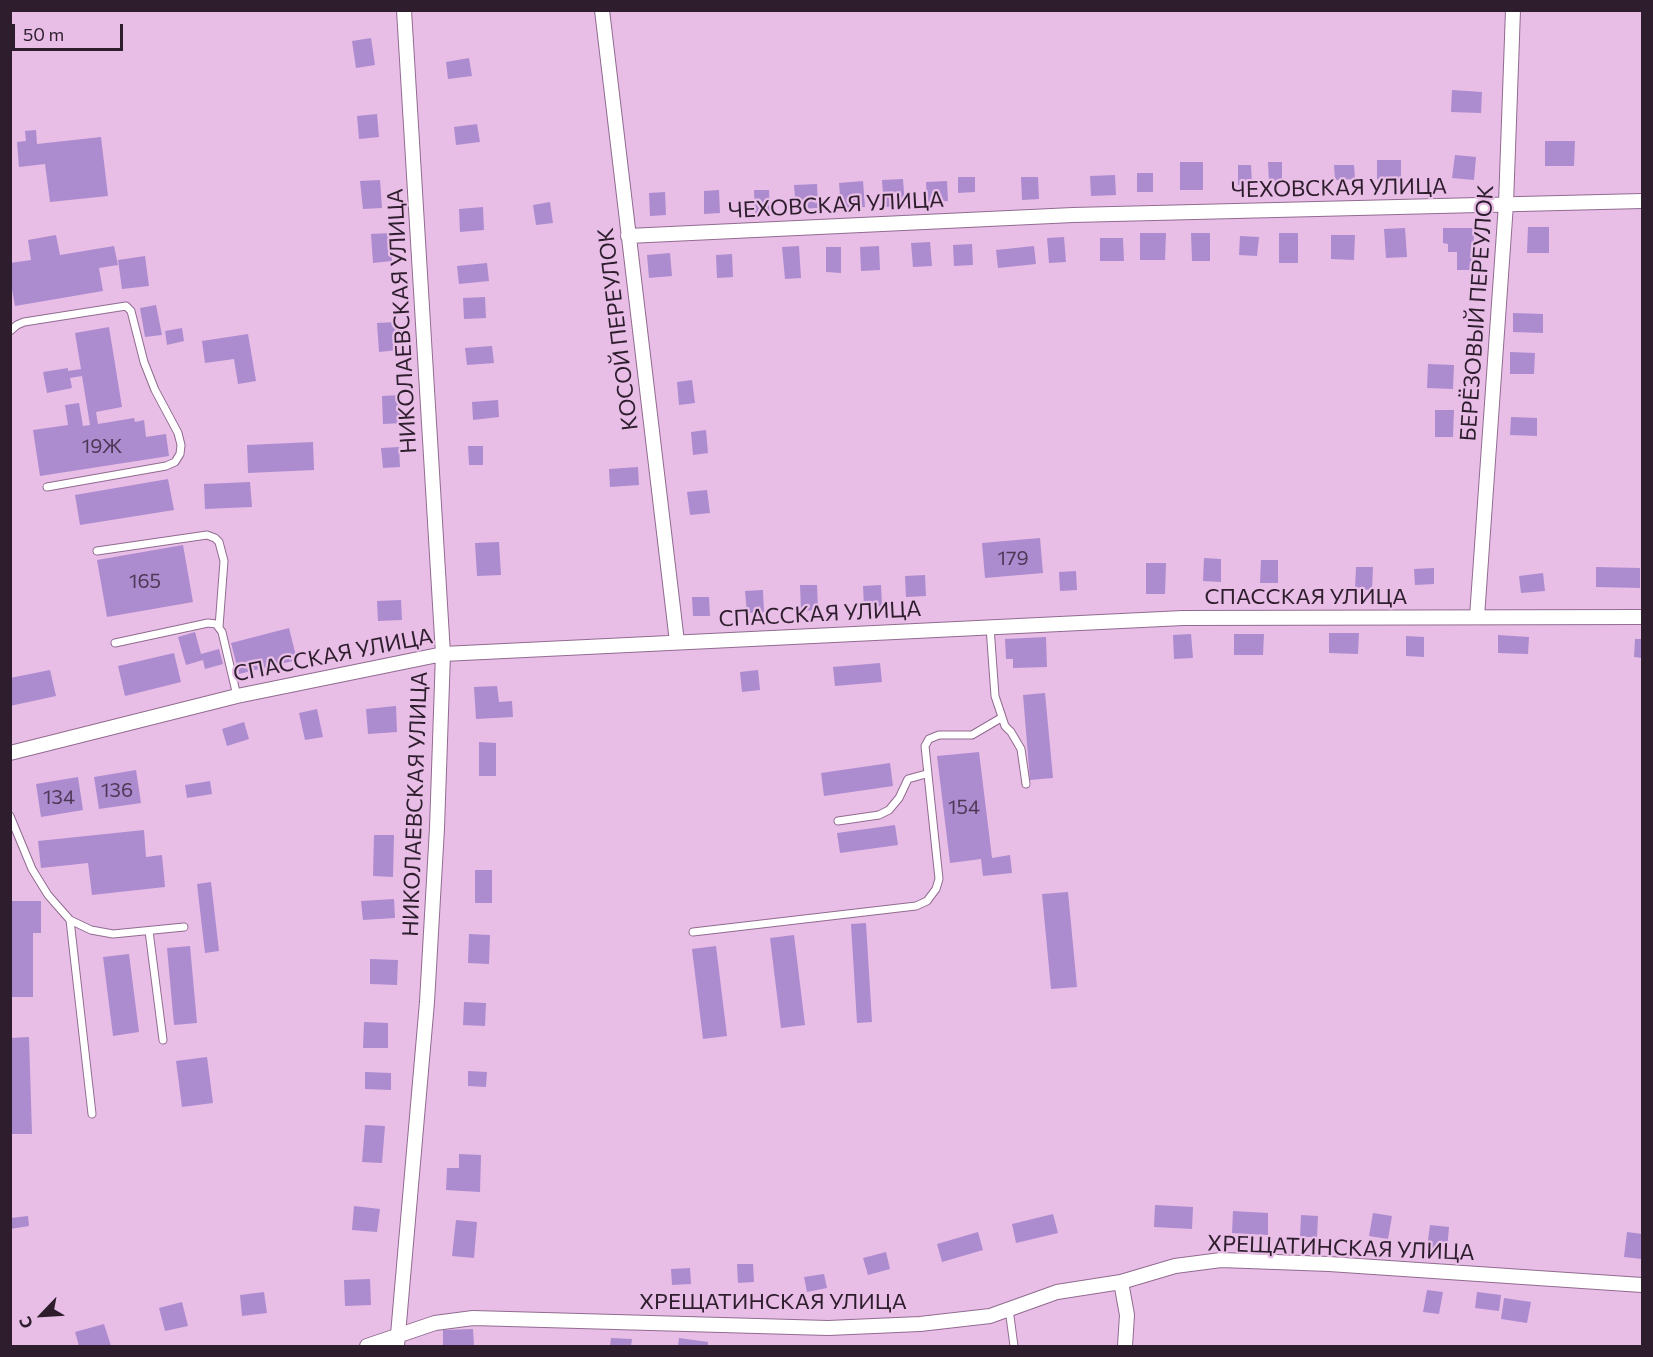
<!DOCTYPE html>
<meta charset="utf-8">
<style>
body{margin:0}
#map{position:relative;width:1653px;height:1357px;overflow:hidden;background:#e8bee7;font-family:Commissioner,sans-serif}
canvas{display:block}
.frame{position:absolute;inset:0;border:12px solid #2d1d2d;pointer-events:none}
.north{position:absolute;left:12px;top:1285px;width:60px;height:60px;-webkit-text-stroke:4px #e8bee7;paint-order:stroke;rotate:245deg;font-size:16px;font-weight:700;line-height:24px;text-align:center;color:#2d1d2d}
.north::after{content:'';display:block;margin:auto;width:21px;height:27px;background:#2d1d2d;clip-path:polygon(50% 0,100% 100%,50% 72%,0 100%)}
.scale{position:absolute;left:12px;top:24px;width:111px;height:27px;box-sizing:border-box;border:3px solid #2d1d2d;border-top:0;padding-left:8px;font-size:18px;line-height:21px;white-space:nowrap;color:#2d1d2d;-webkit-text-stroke:4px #e8bee7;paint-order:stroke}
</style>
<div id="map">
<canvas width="1653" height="1357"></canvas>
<div class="frame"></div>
<div class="north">С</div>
<div class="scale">50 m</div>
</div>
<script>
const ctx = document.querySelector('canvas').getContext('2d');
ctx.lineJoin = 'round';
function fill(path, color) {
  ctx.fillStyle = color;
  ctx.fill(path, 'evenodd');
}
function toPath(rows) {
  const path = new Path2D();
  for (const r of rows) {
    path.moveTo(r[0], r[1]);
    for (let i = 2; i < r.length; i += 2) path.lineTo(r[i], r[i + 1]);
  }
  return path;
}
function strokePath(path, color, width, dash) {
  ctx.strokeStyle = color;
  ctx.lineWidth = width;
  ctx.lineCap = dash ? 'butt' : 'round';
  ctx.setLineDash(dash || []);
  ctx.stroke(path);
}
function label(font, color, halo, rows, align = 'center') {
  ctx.font = font + ' Commissioner,sans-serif';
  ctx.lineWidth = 4.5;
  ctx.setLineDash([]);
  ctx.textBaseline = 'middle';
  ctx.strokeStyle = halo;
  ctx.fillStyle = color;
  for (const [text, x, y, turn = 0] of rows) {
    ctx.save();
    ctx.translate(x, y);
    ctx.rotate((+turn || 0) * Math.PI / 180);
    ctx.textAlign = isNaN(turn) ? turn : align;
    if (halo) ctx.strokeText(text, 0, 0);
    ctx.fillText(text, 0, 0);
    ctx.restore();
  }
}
const building = toPath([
 [371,38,375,65,356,68,352,41],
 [469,58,472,76,448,79,446,62],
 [1452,90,1482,92,1481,113,1451,112],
 [377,114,379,137,359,139,357,116],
 [477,124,480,142,456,145,454,127],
 [36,130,37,144,101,137,108,196,50,202,45,164,19,167,17,142,26,141,25,131],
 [1545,141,1575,141,1574,166,1545,166],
 [1455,155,1476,157,1474,180,1452,178],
 [1377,160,1401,160,1401,179,1377,179],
 [1180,162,1203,162,1203,190,1180,190],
 [1268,162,1282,162,1282,182,1269,182],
 [1238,165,1251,165,1252,184,1238,185],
 [1334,165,1354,165,1355,179,1335,180],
 [1137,173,1153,173,1153,192,1137,192],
 [1115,175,1116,195,1091,196,1090,176],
 [958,177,975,177,975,192,958,193],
 [1021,177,1038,177,1039,199,1022,200],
 [903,179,905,206,884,207,882,180],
 [380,180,382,208,363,209,360,181],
 [863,181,865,207,841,209,839,183],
 [947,181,948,201,927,202,926,182],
 [817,184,818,208,796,209,794,185],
 [719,190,720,213,704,214,704,191],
 [754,190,769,190,770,213,755,213],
 [665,192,666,215,650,216,649,193],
 [550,202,553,223,536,225,533,205],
 [483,207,484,230,460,232,459,209],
 [1528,227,1549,227,1549,253,1527,253],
 [1405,228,1407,257,1386,258,1384,229],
 [1443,228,1474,228,1473,270,1457,270,1457,252,1448,252,1448,244,1443,243],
 [390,233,392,261,373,263,371,234],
 [1140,233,1166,233,1165,260,1140,260],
 [1191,233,1210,233,1210,261,1192,261],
 [1279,233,1298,233,1298,263,1279,263],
 [56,235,60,255,114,246,118,265,99,268,103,291,15,306,10,279,10,263,31,260,28,240],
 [1331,235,1355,235,1354,260,1331,259],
 [1240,236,1259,237,1257,256,1239,255],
 [1064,237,1066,262,1049,263,1047,238],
 [1100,238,1123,238,1124,261,1100,261],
 [930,242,932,266,913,267,911,243],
 [972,244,973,265,954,266,953,245],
 [799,246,801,278,785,279,782,247],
 [879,246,880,270,861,271,860,247],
 [1034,246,1036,264,998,268,996,250],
 [826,247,841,247,841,273,826,272],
 [670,253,672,276,649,278,647,255],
 [732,254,733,277,717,278,716,255],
 [145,256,149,286,122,289,118,260],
 [487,263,489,281,459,284,457,266],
 [485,297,486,318,464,319,463,298],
 [156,305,162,335,145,337,140,308],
 [1513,313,1543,314,1543,333,1513,332],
 [396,322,398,350,379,352,377,323],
 [109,327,122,407,96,412,98,424,134,418,135,422,144,420,146,437,166,434,169,456,40,476,33,430,68,425,65,405,79,403,83,426,90,425,82,376,70,378,72,388,47,393,43,372,68,368,68,371,81,369,75,333],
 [182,328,184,341,167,345,165,331],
 [248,334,256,381,238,384,234,359,205,363,202,341],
 [492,346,494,363,467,365,465,348],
 [1510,352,1535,353,1534,374,1510,374],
 [1428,364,1454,365,1453,389,1427,388],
 [692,380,695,403,679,405,677,382],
 [401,395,403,423,383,424,382,396],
 [498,400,499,417,473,420,472,402],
 [1435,410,1454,410,1453,437,1435,437],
 [1511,417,1537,418,1537,436,1510,435],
 [706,430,708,453,693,455,691,432],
 [313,442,314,470,248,473,247,445],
 [468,446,483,446,483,465,469,465],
 [399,447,400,467,383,468,381,448],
 [638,467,639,485,610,487,609,469],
 [168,479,174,510,80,525,75,495],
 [250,482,252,507,205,509,204,484],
 [707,490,710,513,690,515,687,492],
 [1040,538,1043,573,985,578,982,543],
 [499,542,501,575,477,576,475,543],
 [183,545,193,602,107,617,97,560],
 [1204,558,1221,559,1221,582,1203,581],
 [1261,560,1278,560,1278,583,1260,583],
 [1146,563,1166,563,1165,594,1146,594],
 [1356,567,1373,567,1372,590,1355,589],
 [1596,567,1640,568,1640,588,1596,587],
 [1434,568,1434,584,1415,585,1414,569],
 [1076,571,1077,590,1060,591,1059,572],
 [1543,573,1545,591,1521,593,1519,576],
 [925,575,926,596,906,597,905,576],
 [800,585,817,585,818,610,801,611],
 [881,585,882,606,864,607,863,586],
 [763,590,764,612,747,613,745,591],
 [692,597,709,597,710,616,693,616],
 [401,600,402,620,378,621,377,601],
 [289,628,297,660,239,674,231,643],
 [195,632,201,654,219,649,223,664,205,669,203,660,186,665,178,637],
 [1329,633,1359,633,1358,654,1329,653],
 [1191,634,1193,658,1174,659,1173,635],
 [1234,634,1264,634,1263,655,1234,655],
 [1498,635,1529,637,1528,654,1498,653],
 [1406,636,1424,637,1424,657,1406,656],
 [1046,637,1047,667,1013,668,1013,659,1006,659,1005,639],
 [1635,639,1642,639,1642,658,1634,657],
 [174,653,181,682,125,696,118,666],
 [880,663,882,682,835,686,833,667],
 [50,670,56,696,10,706,10,678],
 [758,670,760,690,742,692,740,672],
 [497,686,499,702,512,701,513,717,476,719,474,687],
 [1045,693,1053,778,1030,780,1023,695],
 [396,706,397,732,368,734,366,709],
 [317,709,323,737,305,740,299,713],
 [244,722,249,739,227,746,222,729],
 [479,742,496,743,496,776,479,776],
 [979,752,992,858,1010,855,1012,873,983,876,981,859,950,863,937,756],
 [890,763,893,786,824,796,821,773],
 [136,770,141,803,99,809,94,777],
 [78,777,83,810,41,817,36,784],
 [210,781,212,794,187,798,185,785],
 [895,825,898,845,840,853,837,833],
 [144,830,146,857,162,855,165,887,92,895,88,863,41,868,38,841],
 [374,835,394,835,393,877,373,876],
 [475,870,492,870,492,903,475,903],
 [211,882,219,951,205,953,197,884],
 [1068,892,1077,987,1051,989,1042,894],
 [394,899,395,918,363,920,361,901],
 [10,901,41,901,41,933,33,933,33,997,10,997],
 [866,923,872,1022,857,1023,851,924],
 [469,934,490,935,489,964,468,963],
 [794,935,805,1025,781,1028,770,938],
 [190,946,197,1023,174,1025,167,948],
 [716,946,727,1036,703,1039,692,949],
 [129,954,139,1032,113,1036,103,957],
 [370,959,398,960,397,985,370,984],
 [464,1002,486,1003,485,1026,463,1025],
 [364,1022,388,1023,388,1048,363,1048],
 [29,1037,32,1134,10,1134,10,1038],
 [207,1057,213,1103,182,1107,176,1061],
 [468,1071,487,1072,486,1087,468,1086],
 [365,1072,391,1073,391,1090,365,1089],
 [365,1125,385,1126,382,1163,362,1162],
 [459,1154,481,1155,480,1192,446,1190,447,1168,459,1168],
 [1155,1205,1193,1207,1192,1229,1154,1227],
 [354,1206,380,1209,377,1232,352,1230],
 [1233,1211,1268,1213,1268,1235,1232,1233],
 [1373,1213,1392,1216,1388,1239,1369,1236],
 [1053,1214,1058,1233,1016,1243,1012,1224],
 [1301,1215,1318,1216,1317,1237,1300,1237],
 [28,1216,29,1226,10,1229,10,1218],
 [456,1220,477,1222,474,1258,452,1256],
 [1430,1225,1449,1227,1447,1250,1427,1248],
 [978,1232,983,1250,942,1262,937,1244],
 [1627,1232,1642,1234,1642,1259,1624,1257],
 [886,1252,890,1269,868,1275,863,1258],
 [737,1264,753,1264,754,1282,738,1283],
 [690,1268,691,1284,672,1285,671,1269],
 [824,1274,827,1288,807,1292,804,1277],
 [370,1279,371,1305,345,1306,344,1280],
 [1427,1290,1443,1292,1439,1314,1423,1312],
 [264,1292,267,1313,242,1316,240,1295],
 [1477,1292,1501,1295,1499,1311,1475,1308],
 [1504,1298,1531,1302,1527,1323,1501,1319],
 [182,1302,188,1326,165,1331,159,1308],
 [104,1324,111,1346,79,1346,75,1332],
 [473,1329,474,1346,443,1346,443,1330],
 [611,1338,632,1339,631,1346,610,1346],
 [679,1338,708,1342,708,1346,678,1346]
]);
const lane = toPath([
 [10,331,17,325,24,322,126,306,131,311,144,362,155,390,178,433,181,445,180,454,175,462,166,466,47,487],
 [97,551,207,535,215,538,219,542,224,561,219,627],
 [990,627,995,696,1005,726,1011,732,1021,749,1026,784],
 [115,643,208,623,216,624,222,632,237,696],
 [10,816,32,869,48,895,70,920,91,930,113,934,184,927],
 [838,821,879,815,889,810,899,798,908,779,926,774],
 [70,920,92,1114],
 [149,931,163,1040],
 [693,932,916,906,927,901,936,889,939,879,925,746,929,739,939,735,972,735,1001,718],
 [1009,1309,1014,1346]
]);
const street = toPath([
 [602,10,677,642],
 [628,236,1073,215,1642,201],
 [1477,617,1506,204,1513,10],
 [10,753,237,696,443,654,1183,618,1642,617],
 [1121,1282,1127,1315,1125,1346],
 [367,1346,435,1323,473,1318,828,1328,920,1324,990,1316,1057,1292,1121,1282,1175,1266,1221,1260,1329,1264,1642,1285],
 [397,1346,427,1002,437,828,443,654,404,10]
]);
const numberNames = [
 ["19Ж",102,446],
 ["179",1013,558],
 ["165",145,581],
 ["136",117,790],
 ["134",59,797],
 ["154",964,807]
];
const streetNames = [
 ["ЧЕХОВСКАЯ УЛИЦА",1339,188,-1],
 ["ЧЕХОВСКАЯ УЛИЦА",836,205,-3],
 ["БЕРЁЗОВЫЙ ПЕРЕУЛОК",1477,313,-86],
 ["НИКОЛАЕВСКАЯ УЛИЦА",402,321,-93],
 ["КОСОЙ ПЕРЕУЛОК",618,329,-97],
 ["СПАССКАЯ УЛИЦА",1306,597],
 ["СПАССКАЯ УЛИЦА",820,614,-3],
 ["СПАССКАЯ УЛИЦА",333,655,-11],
 ["НИКОЛАЕВСКАЯ УЛИЦА",415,804,-88],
 ["ХРЕЩАТИНСКАЯ УЛИЦА",1341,1248,2],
 ["ХРЕЩАТИНСКАЯ УЛИЦА",773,1302]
];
fill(building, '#ad8bcf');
strokePath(lane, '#916b90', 9);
strokePath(street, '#916b90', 16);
strokePath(lane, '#fff', 7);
strokePath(street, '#fff', 14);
label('20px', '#4d3856', null, numberNames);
label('22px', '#2d1d2d', '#e8bee7', streetNames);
</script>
